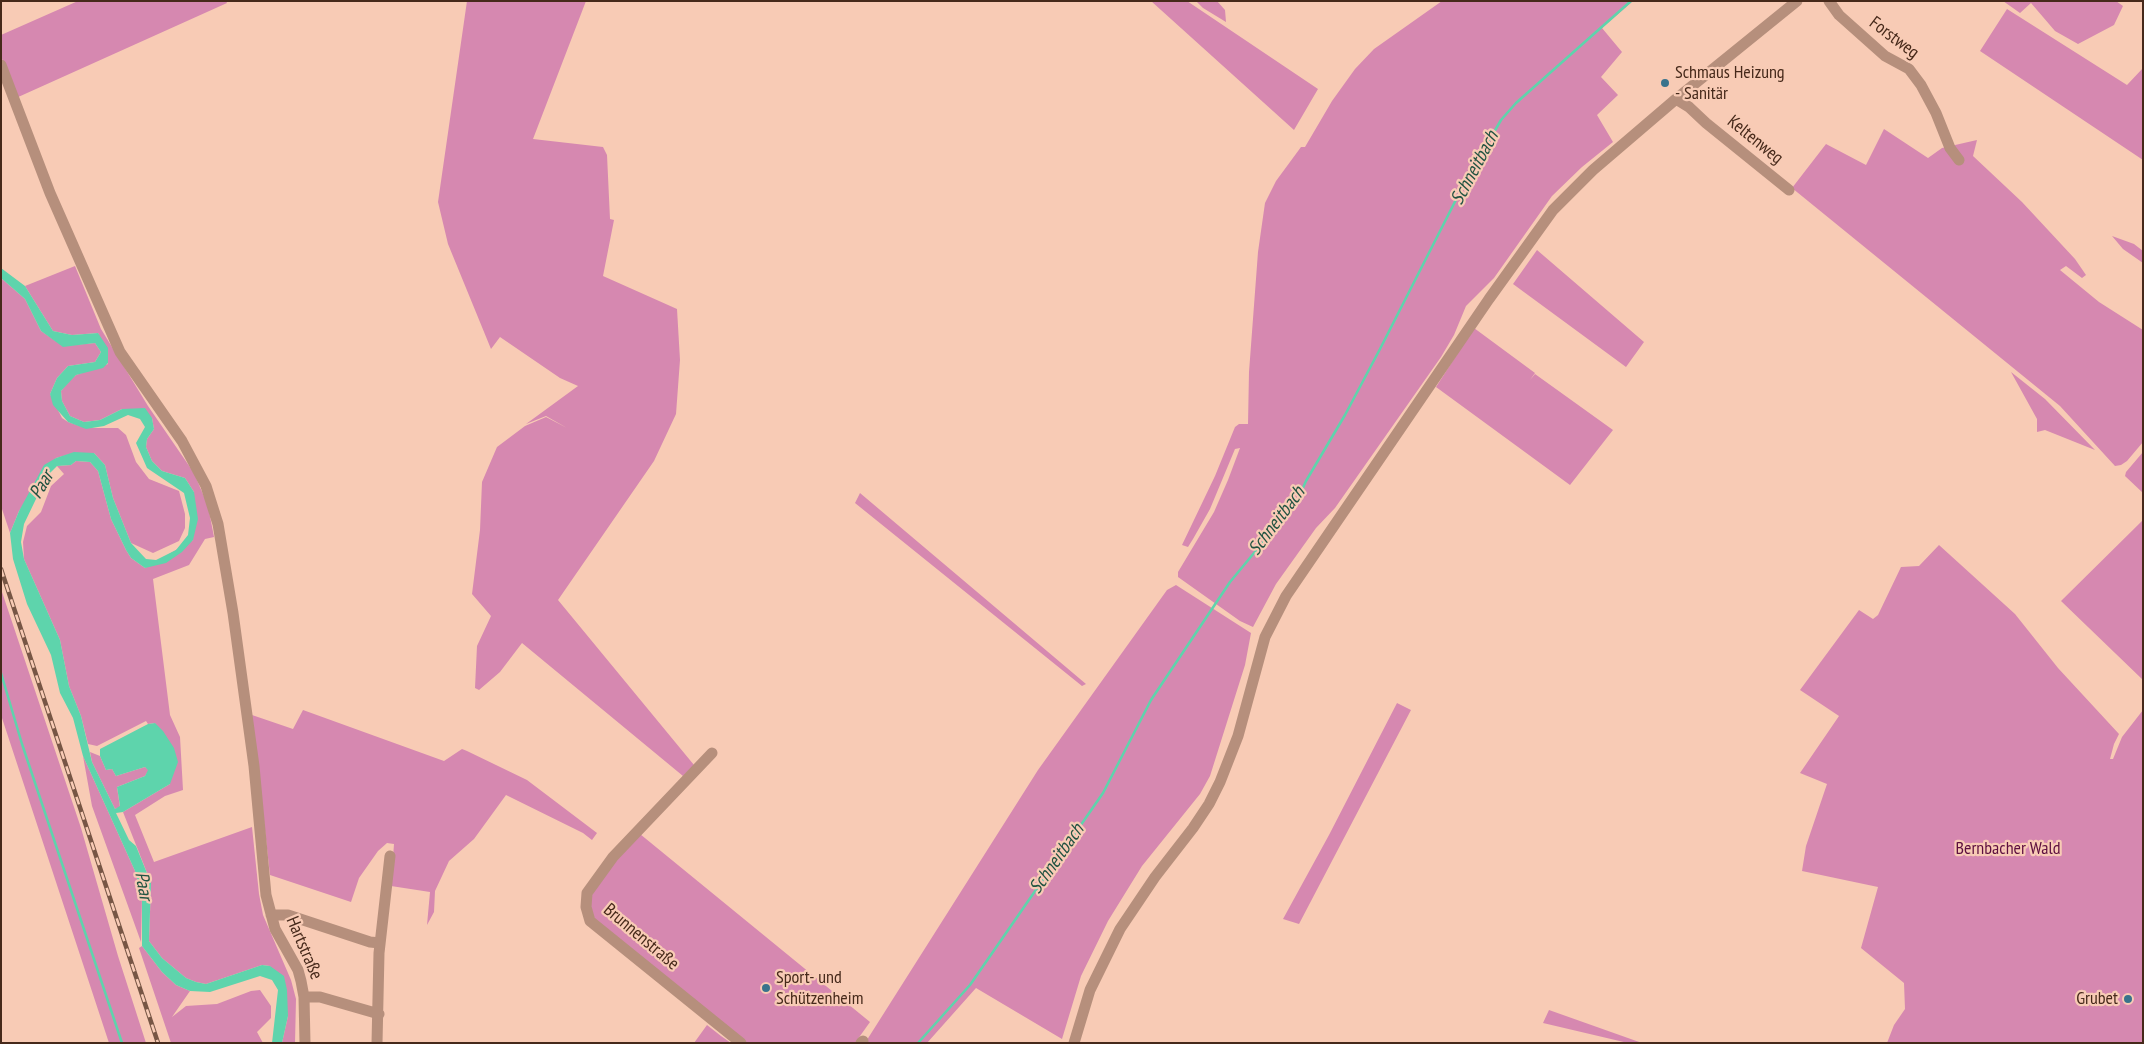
<!DOCTYPE html>
<meta charset="utf-8">
<style>
body{margin:0}
#map{position:relative;width:2144px;height:1044px;overflow:hidden;background:#f8cbb5;font-family:"PT Sans Narrow",sans-serif}
canvas{display:block}
.frame{position:absolute;inset:0;border:2px solid #46291a;pointer-events:none}
</style>
<div id="map">
<canvas width="2144" height="1044"></canvas>
<div class="frame"></div>
</div>
<script>
const ctx = document.querySelector('canvas').getContext('2d');
ctx.lineJoin = 'round';
function fill(path, color) {
  ctx.fillStyle = color;
  ctx.fill(path, 'evenodd');
}
function toPath(rows) {
  const path = new Path2D();
  for (const r of rows) {
    path.moveTo(r[0], r[1]);
    for (let i = 2; i < r.length; i += 2) path.lineTo(r[i], r[i + 1]);
  }
  return path;
}
function strokePath(path, color, width, dash) {
  ctx.strokeStyle = color;
  ctx.lineWidth = width;
  ctx.lineCap = dash ? 'butt' : 'round';
  ctx.setLineDash(dash || []);
  ctx.stroke(path);
}
function label(font, color, halo, rows, align = 'center') {
  ctx.font = font + ' "PT Sans Narrow",sans-serif';
  ctx.lineWidth = 4.5;
  ctx.setLineDash([]);
  ctx.textBaseline = 'middle';
  ctx.strokeStyle = halo;
  ctx.fillStyle = color;
  for (const [text, x, y, turn = 0] of rows) {
    ctx.save();
    ctx.translate(x, y);
    ctx.rotate((+turn || 0) * Math.PI / 180);
    ctx.textAlign = isNaN(turn) ? turn : align;
    if (halo) ctx.strokeText(text, 0, 0);
    ctx.fillText(text, 0, 0);
    ctx.restore();
  }
}
const green = toPath([
 [78,1,226,1,227,3,16,98,1,56,1,35],
 [467,1,586,1,533,139,603,147,607,155,610,219,614,220,603,276,677,309,680,360,676,414,654,461,558,600,694,765,683,776,522,643,500,672,479,690,475,688,477,646,491,616,472,594,480,530,482,482,497,447,525,426,546,417,567,428,546,416,526,424,578,386,560,378,500,337,491,349,448,244,438,202],
 [1151,1,1187,1,1318,89,1294,130],
 [1196,1,1217,1,1225,10,1226,22,1203,8],
 [1442,1,1633,1,1602,28,1622,52,1601,77,1618,95,1597,115,1613,142,1582,167,1552,196,1494,278,1466,306,1454,335,1441,357,1335,508,1316,528,1276,584,1253,627,1240,621,1178,577,1178,572,1214,512,1228,480,1240,448,1235,449,1210,509,1193,539,1188,547,1182,545,1215,476,1235,427,1239,424,1248,424,1249,372,1258,252,1265,203,1276,181,1301,147,1305,147,1332,101,1355,69,1374,49],
 [2003,1,2116,1,2123,6,2114,25,2078,44,2055,31,2031,3,2020,13],
 [2007,9,2127,85,2143,68,2143,160,1980,51],
 [1884,129,1928,158,1942,148,1977,140,1973,156,2022,202,2075,259,2086,275,2082,278,2066,266,2060,270,2099,302,2143,330,2143,442,2127,461,2121,465,2115,466,2060,406,1792,188,1826,144,1866,165],
 [2112,236,2134,244,2143,251,2143,263,2123,249],
 [1537,250,1644,342,1626,367,1513,284],
 [75,266,101,329,148,406,194,473,208,506,214,537,205,539,189,565,153,579,170,715,180,737,183,790,165,796,135,815,154,862,252,827,259,894,263,915,291,980,296,999,295,1043,282,1043,288,1016,270,966,262,965,206,984,196,982,186,978,162,958,149,941,151,883,123,812,170,784,155,723,148,724,146,721,97,746,88,744,81,716,69,686,60,640,24,559,23,542,27,526,41,512,51,486,64,474,57,466,71,465,76,461,90,462,98,471,111,519,126,550,131,558,145,568,193,540,194,492,185,478,162,471,152,461,146,447,147,439,154,429,152,418,122,409,100,420,84,422,70,416,62,401,61,391,70,380,76,375,108,364,98,333,72,335,53,331,25,286],
 [1,278,25,299,41,331,63,346,95,343,101,352,95,362,68,366,57,378,50,394,62,418,68,422,86,428,118,428,126,435,136,462,149,479,179,491,185,514,185,528,179,541,153,553,131,543,113,498,105,465,94,453,74,453,56,458,19,511,10,533,1,506],
 [1474,328,1535,373,1530,380,1535,374,1613,430,1570,485,1436,387],
 [2011,372,2045,399,2095,450,2045,430,2037,432,2037,419],
 [2143,452,2143,493,2125,476,2126,472],
 [860,493,1086,684,1082,686,855,503],
 [2143,520,2143,680,2061,601],
 [1939,545,2015,614,2058,668,2119,734,2114,744,2110,759,2113,759,2122,737,2143,710,2143,1043,1887,1043,1894,1025,1905,1009,1904,983,1861,948,1878,887,1802,871,1806,846,1827,784,1800,773,1839,716,1800,690,1859,610,1873,619,1878,615,1901,567,1919,566],
 [1176,585,1251,633,1245,665,1210,776,1200,794,1142,866,1108,921,1081,976,1062,1039,976,988,927,1043,865,1043,1038,770,1167,590],
 [1,589,81,828,118,956,146,1043,109,1043,1,715],
 [1397,703,1411,710,1299,924,1283,919,1329,835],
 [303,710,444,761,462,749,467,751,527,780,597,833,592,840,583,833,506,795,474,839,449,861,435,891,434,912,427,925,430,892,391,886,394,844,387,843,378,851,359,878,351,902,270,875,252,715,293,729],
 [90,752,100,756,106,770,112,769,116,776,145,767,149,770,145,776,117,787,120,807,115,809,92,762],
 [83,756,135,871,142,897,141,942,92,806],
 [640,834,870,1022,855,1043,747,1043,595,920,589,903,595,885],
 [142,946,162,972,176,985,190,991,172,1017,186,1006,217,1004,251,991,260,990,271,1006,271,1018,257,1032,263,1043,171,1043,139,948],
 [1549,1010,1642,1043,1628,1043,1543,1023],
 [707,1025,721,1036,731,1043,694,1043]
]);
const water = toPath([
 [1,268,25,286,53,331,72,335,98,333,108,348,108,363,103,368,76,375,61,391,62,401,70,416,84,422,100,420,122,409,145,408,152,418,154,429,147,439,146,447,152,461,162,471,185,478,194,492,198,519,193,540,182,552,166,563,145,568,131,558,126,550,111,519,98,471,90,462,76,461,71,465,57,466,47,476,24,524,21,542,24,559,60,640,69,686,81,716,92,762,115,809,120,806,117,787,145,776,148,770,145,767,116,776,112,769,106,770,100,756,100,749,148,724,155,723,163,731,174,748,178,762,170,784,123,812,116,813,129,840,136,846,151,883,149,941,162,958,186,978,196,982,206,984,262,965,270,966,284,976,287,990,288,1016,282,1043,272,1043,278,990,272,980,260,976,210,992,190,991,176,985,162,972,142,946,142,897,135,871,83,756,73,718,60,693,51,655,27,604,13,559,10,533,19,511,44,465,56,458,74,452,94,453,105,465,113,498,131,543,146,559,156,560,176,550,188,535,190,518,184,493,147,468,136,443,145,427,140,419,128,415,104,426,86,429,68,422,53,405,50,394,57,378,68,366,95,362,101,352,95,343,63,347,41,331,25,299,1,278]
]);
const stream = toPath([
 [1,673,22,744,122,1043],
 [918,1043,970,985,1103,793,1151,700,1230,582,1297,501,1306,481,1345,415,1380,349,1464,184,1501,120,1516,103,1631,1]
]);
const minor = toPath([
 [1829,1,1839,15,1885,56,1909,69,1921,85,1936,113,1950,148,1959,160],
 [1,65,50,193,120,352,182,441,206,486,218,524,233,613,254,766,266,895,275,929,298,970,301,981,304,997,305,1043],
 [1676,99,1689,107,1706,123,1789,190],
 [712,753,613,857,587,893,586,907,590,921,741,1043],
 [271,915,288,915,370,942,380,943],
 [304,997,320,997,379,1014],
 [377,1043,379,953,390,856],
 [861,1043,863,1041],
 [1074,1043,1090,990,1120,929,1155,877,1193,828,1209,804,1220,782,1238,736,1265,637,1286,596,1489,299,1553,210,1593,170,1676,99,1797,1]
]);
const rail = toPath([
 [1,569,158,1043]
]);
const markers = [
 [1665,83,5,"#39738c"],
 [766,988,5,"#39738c"],
 [2128,999,5,"#39738c"]
];
const streetNames = [
 ["Forstweg",1894,38,37],
 ["Keltenweg",1755,140,39],
 ["Brunnenstraße",641,937,40],
 ["Hartstraße",304,948,67]
];
const poiNames = [
 ["Schmaus Heizung",1675,73],
 ["- Sanitär",1675,94],
 ["Sport- und",776,978],
 ["Schützenheim",776,999],
 ["Grubet",2118,999,"right"]
];
const parkNames = [
 ["Bernbacher Wald",2008,849]
];
const waterNames = [
 ["Schneitbach",1475,168,-62],
 ["Paar",42,485,-60],
 ["Schneitbach",1277,521,-53],
 ["Schneitbach",1057,859,-55],
 ["Paar",143,886,80]
];
fill(green, '#d688b0');
fill(water, '#5ed4ac');
strokePath(stream, '#5ed4ac', 2.5);
strokePath(minor, '#b68f7c', 11);
strokePath(rail, '#775645', 4.5);
strokePath(rail, '#f8cbb5', 2.5, [8]);
for (const [x, y, r, color] of markers) {
  const dot = new Path2D();
  dot.arc(x, y, r, 0, 2 * Math.PI);
  ctx.fillStyle = color;
  ctx.fill(dot);
  strokePath(dot, '#f8cbb5', 2);
}
label('18px', '#46291a', '#f8cbb5', streetNames);
label('18px', '#46291a', '#f8cbb5', poiNames, 'left');
label('18px', '#5d0e3f', '#f8cbb5', parkNames);
label('italic 19px', '#225342', '#f8cbb5', waterNames);
</script>
